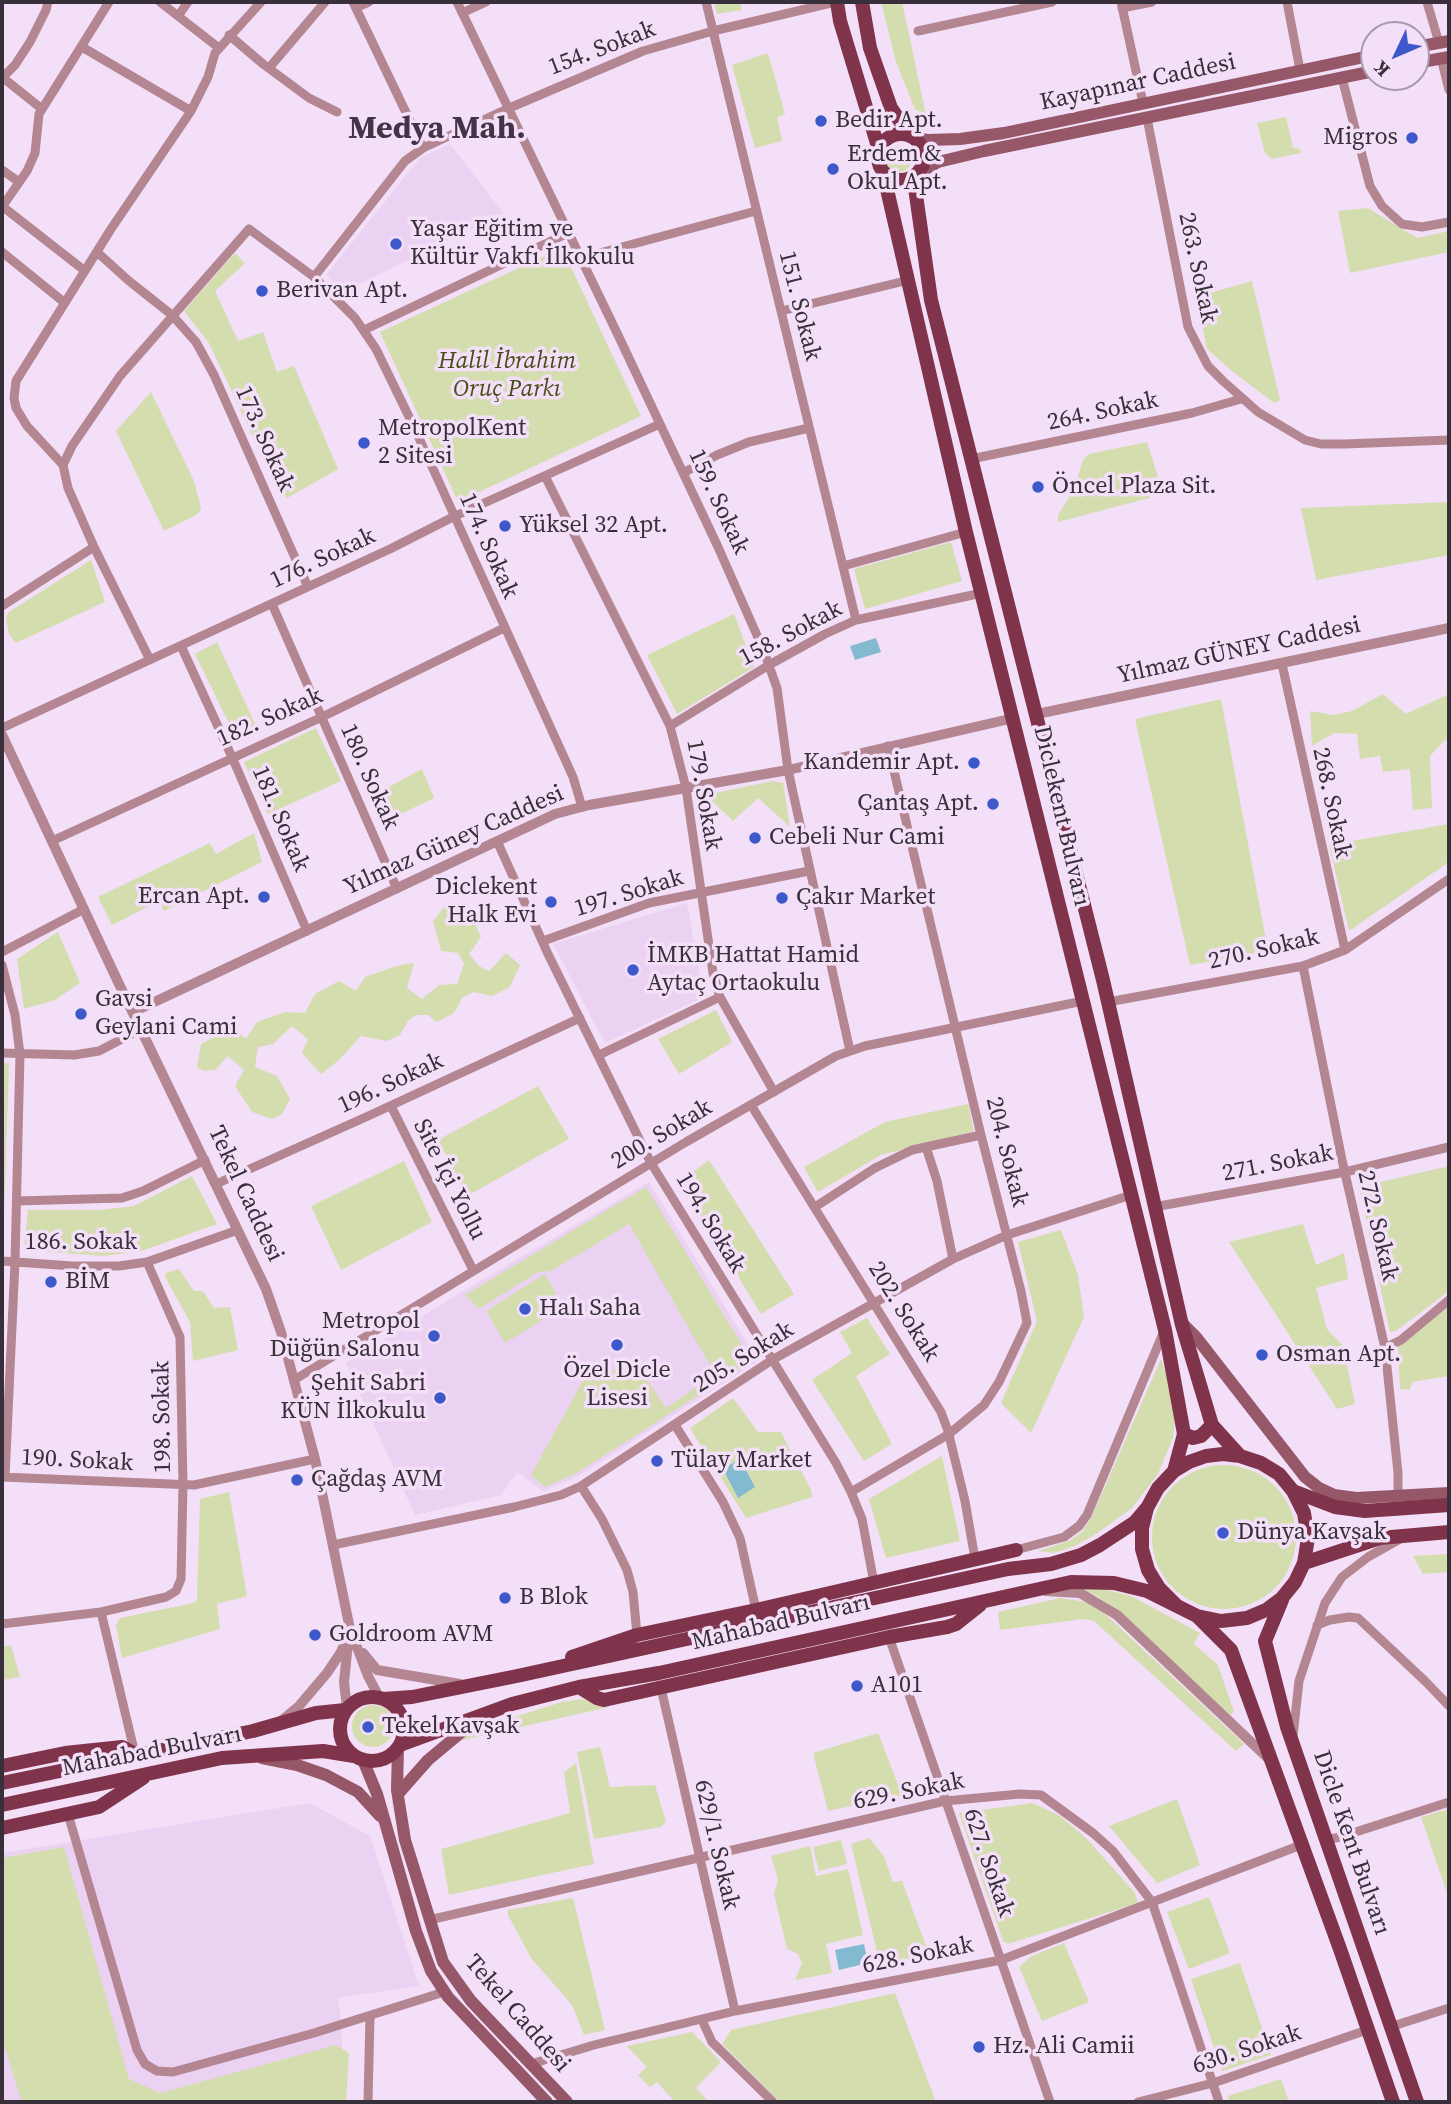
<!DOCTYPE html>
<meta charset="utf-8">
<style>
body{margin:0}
#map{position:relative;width:1451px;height:2104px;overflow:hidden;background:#f3dff8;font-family:"Source Serif 4",serif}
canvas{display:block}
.frame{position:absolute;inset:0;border:4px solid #372f39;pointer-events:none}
.north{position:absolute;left:1360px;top:21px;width:70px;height:70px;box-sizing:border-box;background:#f3dff8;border:2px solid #a899ac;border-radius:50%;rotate:226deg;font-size:19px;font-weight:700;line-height:28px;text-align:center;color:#372f39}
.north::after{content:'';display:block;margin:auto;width:24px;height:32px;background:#3c58ca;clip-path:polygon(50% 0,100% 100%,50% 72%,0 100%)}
</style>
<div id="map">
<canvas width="1451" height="2104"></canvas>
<div class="frame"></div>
<div class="north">K</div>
</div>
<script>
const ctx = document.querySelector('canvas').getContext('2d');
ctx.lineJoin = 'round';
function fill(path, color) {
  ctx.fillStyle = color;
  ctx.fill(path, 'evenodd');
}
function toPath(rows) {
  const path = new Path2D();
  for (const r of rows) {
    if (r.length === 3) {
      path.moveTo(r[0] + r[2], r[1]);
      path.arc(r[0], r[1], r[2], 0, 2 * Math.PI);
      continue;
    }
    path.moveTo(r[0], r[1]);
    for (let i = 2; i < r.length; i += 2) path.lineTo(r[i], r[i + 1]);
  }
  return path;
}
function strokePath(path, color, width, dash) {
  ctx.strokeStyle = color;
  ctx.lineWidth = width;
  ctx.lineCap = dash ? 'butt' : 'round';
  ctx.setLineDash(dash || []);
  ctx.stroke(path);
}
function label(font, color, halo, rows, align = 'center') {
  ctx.font = font + ' "Source Serif 4",serif';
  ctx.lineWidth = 7;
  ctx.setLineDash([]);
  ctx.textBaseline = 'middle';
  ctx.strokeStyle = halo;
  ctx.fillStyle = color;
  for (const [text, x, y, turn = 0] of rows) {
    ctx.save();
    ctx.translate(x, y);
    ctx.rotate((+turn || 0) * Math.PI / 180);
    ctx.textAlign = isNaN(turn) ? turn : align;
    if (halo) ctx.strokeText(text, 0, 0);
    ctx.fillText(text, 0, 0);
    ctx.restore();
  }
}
const built = toPath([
 [450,144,503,213,344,292,326,275,420,158],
 [687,903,704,997,605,1043,553,944],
 [649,1182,758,1361,577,1477,543,1491,517,1472,501,1495,415,1515,346,1363,455,1296],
 [310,1803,370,1836,419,1986,337,1998,340,2012,346,2102,2,2102,2,1853]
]);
const green = toPath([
 [714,2,740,2,742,10,717,14],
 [881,2,902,2,926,115,915,109,896,62],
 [768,53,785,114,777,117,782,141,755,148,732,65],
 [1286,117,1293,148,1300,149,1301,153,1272,159,1265,153,1257,123],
 [899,159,13],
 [1368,208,1417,238,1449,231,1449,252,1350,273,1338,211],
 [562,248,641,416,458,502,380,332],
 [235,253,245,263,215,291,238,341,263,332,277,372,294,366,338,469,287,498,270,473,209,343,184,311],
 [1252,281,1280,400,1274,403,1232,371,1207,349,1196,297],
 [151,392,194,481,201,508,198,514,164,531,116,431],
 [1147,442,1158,477,1149,480,1149,498,1058,522,1058,515,1074,489,1083,460,1089,454],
 [1449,502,1449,555,1316,580,1301,508],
 [951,542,962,581,865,609,854,569],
 [91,560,105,602,16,643,9,635,6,618,9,612],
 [734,614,754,667,677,714,647,655],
 [217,642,259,732,238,742,195,654],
 [1383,694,1406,714,1449,694,1449,741,1445,740,1430,756,1432,808,1413,810,1410,769,1383,772,1380,756,1360,759,1357,734,1334,733,1312,746,1310,711,1334,715,1352,711],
 [1221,699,1268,951,1190,965,1135,719],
 [316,728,341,781,268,814,244,762],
 [422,769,434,798,390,819,376,794],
 [773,781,783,783,790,827,758,798,733,821,706,795],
 [1449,824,1449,862,1349,931,1329,845],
 [254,833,262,862,164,911,159,901,112,925,98,897,210,843,216,854],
 [445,906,469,911,481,937,469,954,479,966,489,971,506,953,520,965,510,987,492,996,474,992,463,997,454,1013,437,1022,428,1015,416,1015,408,1021,400,1035,387,1041,361,1036,339,1060,321,1074,302,1053,308,1039,292,1026,273,1044,258,1047,255,1067,277,1076,290,1099,282,1114,272,1119,252,1112,235,1086,244,1070,228,1056,215,1070,203,1071,197,1067,201,1044,232,1028,246,1039,257,1022,285,1012,305,1013,315,994,339,981,356,991,365,977,400,965,414,963,407,988,422,999,439,985,457,984,464,964,458,953,441,951,433,921],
 [58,932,80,983,55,1000,24,1009,17,959],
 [716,1010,732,1042,679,1074,658,1039],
 [2,1063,9,1063,3,1248,2,1248],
 [538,1086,569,1139,467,1196,438,1140],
 [968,1104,974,1131,881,1155,818,1192,804,1167,885,1122],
 [709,1160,794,1294,761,1314,680,1182],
 [404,1161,432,1222,341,1270,311,1206],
 [1449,1166,1449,1291,1396,1331,1390,1332,1359,1187],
 [192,1176,217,1224,142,1251,103,1256,24,1250,28,1210,99,1210,134,1206],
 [646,1187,752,1361,577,1473,545,1487,531,1475,584,1379,596,1381,633,1359,666,1408,715,1374,629,1224,551,1271,538,1272,479,1309,465,1295],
 [1303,1224,1316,1265,1344,1253,1348,1279,1316,1288,1327,1329,1343,1346,1355,1404,1337,1409,1229,1242],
 [1061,1230,1078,1275,1084,1317,1031,1433,1001,1403,1037,1321,1018,1242],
 [179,1269,194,1291,203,1291,214,1308,230,1307,238,1350,193,1361,190,1322,165,1277,166,1273],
 [545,1274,563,1307,505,1343,486,1311],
 [1449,1306,1449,1376,1412,1382,1410,1390,1400,1389,1398,1346],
 [867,1318,890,1354,856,1376,892,1444,864,1461,812,1380,852,1353,840,1332],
 [1161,1359,1167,1376,1175,1418,1173,1437,1158,1474,1132,1508,1096,1534,1075,1546,1054,1553,1038,1551,1071,1540,1083,1531,1091,1518],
 [733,1398,758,1432,781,1432,811,1490,812,1497,746,1518,690,1428],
 [942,1456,960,1541,886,1558,869,1499],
 [1224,1537,72],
 [229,1492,247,1596,217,1604,220,1629,122,1658,116,1625,120,1618,194,1603,197,1600,200,1499],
 [1449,1554,1449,1572,1423,1574,1413,1556],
 [1077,1587,1103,1589,1131,1596,1200,1633,1194,1644,1218,1665,1234,1712,1230,1715,1111,1606,1097,1596],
 [1060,1598,1087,1602,1102,1611,1244,1744,1236,1751,1094,1621,1083,1619,1000,1630,998,1612],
 [11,1645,20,1677,2,1680,2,1647],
 [582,1699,609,1707,454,1742,463,1735,488,1725,562,1702],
 [373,1726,21],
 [878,1733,902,1795,828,1811,813,1753],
 [600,1747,610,1787,655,1785,666,1822,661,1827,594,1839,577,1752],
 [576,1763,594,1864,449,1895,441,1849,570,1813,564,1773],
 [1177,1799,1200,1865,1157,1883,1109,1826],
 [1033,1803,1060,1816,1088,1840,1135,1893,1138,1903,1008,1944,1003,1941,959,1813],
 [1449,1809,1449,1899,1421,1817],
 [869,1838,884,1856,893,1882,902,1881,929,1954,880,1964,851,1844],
 [841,1840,847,1864,819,1871,813,1847],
 [810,1846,816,1876,848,1869,863,1935,826,1944,832,1973,795,1980,802,1963,798,1954,787,1949,774,1894,778,1879,771,1856],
 [64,1847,129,2079,160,2093,336,2045,349,2053,346,2102,22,2102,2,2038,2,1858],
 [1209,1897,1230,1953,1189,1969,1167,1912],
 [573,1898,605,2030,584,2035,572,2005,531,1958,508,1915,508,1910],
 [1064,1943,1089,2002,1042,2021,1019,1967,1032,1956],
 [1240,1963,1271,2055,1222,2071,1191,1979],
 [895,1993,936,2102,780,2102,722,2044,731,2030],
 [692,2032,721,2062,696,2088,709,2102,675,2102,657,2082,650,2087,638,2075,647,2067,627,2046],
 [1281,2079,1289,2102,1230,2102,1228,2096]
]);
const water = toPath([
 [876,638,881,652,855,660,850,646],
 [740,1459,755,1487,738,1498,723,1469],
 [864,1944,868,1963,839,1970,835,1950]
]);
const minor = toPath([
 [160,2,219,48],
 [353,2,423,148],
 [457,2,618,335,718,547,763,649,777,688,788,770,850,1051],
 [706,2,856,620],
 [1121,2,1143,103],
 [1287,2,1300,70],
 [1427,2,1439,43],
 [356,8,369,2],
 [1122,8,1152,2],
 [462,13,486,2],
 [178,16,188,2],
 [918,31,1052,2],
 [229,35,263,64,309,98,337,112],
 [82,47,191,111],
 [1441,58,1449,90],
 [269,68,325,2],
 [2,77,42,109],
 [2,78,15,65,30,42,46,10,48,2],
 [1342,78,1370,186,1382,206,1402,224,1422,227,1449,222],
 [1147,118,1188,327,1208,366,1223,381,1258,412,1305,440,1321,444,1344,444,1449,440],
 [2,170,19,182],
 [2,206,85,271],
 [2,207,27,171,35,153,39,114,109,2],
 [2,252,65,303],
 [97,252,129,281,172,315,196,342,214,375,308,587],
 [581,258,756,211],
 [314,277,405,161,423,148,507,109,643,51,713,31,835,2],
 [781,311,909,280],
 [364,330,568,233],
 [971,459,1192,413,1241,399],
 [63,465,27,426,16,408,14,398,16,381,111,229,191,111,208,77,215,53,261,2],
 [683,473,717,455,749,442,809,428],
 [545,476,670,726,686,788,713,973,720,997,774,1092],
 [843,566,966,532],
 [272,604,397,889],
 [2,606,94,547],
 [181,646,232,757,307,931],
 [150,660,94,547,68,488,63,465,72,446,120,376,249,229,314,277,355,318,376,349,414,427,573,777,582,807],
 [1282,664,1345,950],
 [670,726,769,665,825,634,856,620,982,593],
 [2,728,390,549,453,517,660,424],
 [52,841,322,717,504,628],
 [497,841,548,954,651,1163,836,1463,851,1492,862,1519,874,1583],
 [543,941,649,903,809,871],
 [2,952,84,909],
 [2,965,15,1015,20,1054,15,1262,5,1477],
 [1303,966,1342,1160,1385,1348,1398,1473,1398,1497],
 [1108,1002,1303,966,1345,950,1449,879],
 [2,1053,74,1055,99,1051,141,1029],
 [599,1055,720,997],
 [751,1105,941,1412,948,1431,965,1501,975,1559],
 [391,1106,473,1270],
 [926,1147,937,1181,953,1259],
 [216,1184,366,1117,580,1018],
 [17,1201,122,1198,143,1191,205,1160],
 [815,1207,875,1168,912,1150,981,1135],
 [1154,1207,1345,1172,1449,1147],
 [2,1261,72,1266,119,1266,147,1262,238,1230],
 [1385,1348,1401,1340,1449,1300],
 [294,1380,686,1142,836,1056,865,1046,1083,1001],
 [675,1425,723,1502,740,1538,756,1610],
 [2,1477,194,1485,315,1459],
 [581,1486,602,1519,627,1570,633,1592,637,1635],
 [851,1492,949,1434,984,1405,999,1382,1027,1323,1021,1291,981,1135,888,746],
 [333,1545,514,1507,561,1495,581,1486,772,1360,953,1259,1007,1235,1131,1195],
 [1016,1550,1064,1537,1079,1526,1087,1515,1164,1331],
 [101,1612,135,1754],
 [2,1624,101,1612,166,1597,176,1591,181,1579,183,1485,180,1337,147,1262],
 [1317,1625,1330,1620,1349,1617,1358,1618,1425,1681,1449,1706],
 [889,1637,1050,2102],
 [661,1688,735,2011],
 [1293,1736,1299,1681,1325,1603,1342,1577,1368,1557,1400,1539],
 [68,1814,137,2050,145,2064,157,2071,173,2072,314,2033,444,1992],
 [1325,1840,1340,1837,1449,1802],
 [429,1920,945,1801,1020,1794,1041,1795,1093,1833,1113,1851,1152,1902,1219,2102],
 [702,2020,712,2042,773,2102],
 [1390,2027,1449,2008],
 [531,2064,594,2045,735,2011,1001,1960,1301,1845],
 [368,2102,370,2016],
 [1138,2102,1213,2083,1367,2030]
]);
const tertiary = toPath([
 [1037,714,1449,628],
 [2,735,119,984,266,1289,281,1332,315,1459,350,1629,368,1676,379,1697],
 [133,1012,555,814,589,805,788,770,1014,718],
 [1046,1591,1080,1593,1117,1615,1271,1761],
 [363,1653,377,1670,460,1684],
 [347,1708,344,1682,348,1643],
 [281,1721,299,1706,327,1673,341,1652,350,1629]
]);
const secondary = toPath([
 [1416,47,1449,41],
 [1416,63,1449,57],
 [910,136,928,140,960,139,1004,133,1374,55],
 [917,174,938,162,984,151,1374,71],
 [1181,1322,1196,1337,1305,1477,1319,1488,1334,1495,1356,1498,1449,1493],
 [398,1747,397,1790,405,1840,443,1962,471,2001,567,2102],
 [262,1758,297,1765,326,1775,358,1792,380,1816],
 [363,1760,377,1794,416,1931,431,1971,448,1997,547,2102],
 [398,1794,428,1760,476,1720]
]);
const primary = toPath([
 [837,2,840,21,879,150],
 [862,2,870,48,891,108,910,136],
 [901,157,23],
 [883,172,966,532,1165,1330,1184,1434,1174,1471],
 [917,174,915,188,931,300,1103,980,1182,1325,1212,1425,1240,1456],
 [1184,1434,1193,1438,1201,1436,1212,1425],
 [1293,1491,1335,1507,1365,1511,1449,1505],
 [1304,1563,1380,1538,1449,1532],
 [1282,1600,1265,1641,1287,1727,1417,2102],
 [1197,1616,1231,1650,1340,1949,1393,2102],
 [572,1657,637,1635,756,1610,1016,1550],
 [579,1687,597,1698,604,1700,889,1637,947,1627,956,1624,980,1605],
 [372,1729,32],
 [383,1699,412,1697,517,1676,1008,1569,1051,1564,1081,1555,1100,1545,1135,1522,1146,1509],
 [400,1745,512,1704,579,1687,659,1673,1071,1582,1114,1583,1147,1591,1197,1616,1221,1621,1247,1618,1266,1610,1282,1598,1295,1582,1304,1563,1308,1538,1304,1513,1293,1491,1279,1474,1261,1463,1240,1456,1223,1454,1206,1456,1189,1462,1174,1471,1158,1488,1147,1508,1142,1528,1142,1549,1148,1570,1159,1588,1176,1605],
 [2,1766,65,1753,122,1747,135,1754],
 [2,1783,253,1731,316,1713,345,1710],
 [2,1805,222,1758,323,1751,354,1756],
 [2,1828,99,1807,143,1778]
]);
const markers = [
 [821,121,7,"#3c58ca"],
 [1412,138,7,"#3c58ca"],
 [833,169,7,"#3c58ca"],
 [396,244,7,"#3c58ca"],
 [262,291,7,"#3c58ca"],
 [364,443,7,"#3c58ca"],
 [1038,487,7,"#3c58ca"],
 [505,526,7,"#3c58ca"],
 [974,763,7,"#3c58ca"],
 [993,804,7,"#3c58ca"],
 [755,838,7,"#3c58ca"],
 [264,897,7,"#3c58ca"],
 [782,898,7,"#3c58ca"],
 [551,902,7,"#3c58ca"],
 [633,970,7,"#3c58ca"],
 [81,1014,7,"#3c58ca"],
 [51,1282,7,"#3c58ca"],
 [525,1309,7,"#3c58ca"],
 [434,1336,7,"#3c58ca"],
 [617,1345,7,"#3c58ca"],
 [1262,1355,7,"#3c58ca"],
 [440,1398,7,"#3c58ca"],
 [657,1461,7,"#3c58ca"],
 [297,1480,7,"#3c58ca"],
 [1223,1533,7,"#3c58ca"],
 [505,1598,7,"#3c58ca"],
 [315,1635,7,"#3c58ca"],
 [857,1686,7,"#3c58ca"],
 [368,1727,7,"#3c58ca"],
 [979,2047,7,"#3c58ca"]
];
const streetNames = [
 ["154. Sokak",602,49,-21],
 ["Kayapınar Caddesi",1138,83,-12],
 ["263. Sokak",1197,268,78],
 ["151. Sokak",799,306,76],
 ["264. Sokak",1103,412,-12],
 ["173. Sokak",264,439,66],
 ["159. Sokak",718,502,65],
 ["174. Sokak",488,546,66],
 ["176. Sokak",323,559,-25],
 ["158. Sokak",791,634,-28],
 ["Yılmaz GÜNEY Caddesi",1239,651,-12],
 ["182. Sokak",270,718,-24],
 ["180. Sokak",369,777,66],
 ["179. Sokak",703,795,80],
 ["268. Sokak",1331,803,78],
 ["Diclekent Bulvarı",1061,816,77],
 ["181. Sokak",280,819,67],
 ["Yılmaz Güney Caddesi",454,841,-24],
 ["197. Sokak",629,894,-17],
 ["270. Sokak",1264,950,-13],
 ["196. Sokak",391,1084,-25],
 ["200. Sokak",662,1135,-31],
 ["204. Sokak",1006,1152,76],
 ["271. Sokak",1278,1164,-11],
 ["Site İçi Yollu",449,1180,63],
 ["Tekel Caddesi",245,1194,65],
 ["194. Sokak",710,1223,59],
 ["272. Sokak",1377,1226,77],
 ["186. Sokak",81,1243],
 ["202. Sokak",903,1312,58],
 ["205. Sokak",744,1358,-32],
 ["198. Sokak",163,1417,-91],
 ["190. Sokak",77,1461,3],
 ["Mahabad Bulvarı",781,1623,-13],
 ["Mahabad Bulvarı",152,1752,-11],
 ["629. Sokak",909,1792,-11],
 ["Dicle Kent Bulvarı",1351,1843,71],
 ["629/1. Sokak",716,1845,77],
 ["627. Sokak",988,1863,71],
 ["628. Sokak",918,1956,-11],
 ["Tekel Caddesi",517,2014,49],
 ["630. Sokak",1247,2050,-18]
];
const poiNames = [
 ["Bedir Apt.",835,121],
 ["Migros",1398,138,"right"],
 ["Erdem &",847,155],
 ["Okul Apt.",847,183],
 ["Yaşar Eğitim ve",410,230],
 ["Kültür Vakfı İlkokulu",410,258],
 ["Berivan Apt.",276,291],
 ["MetropolKent",378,429],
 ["2 Sitesi",378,457],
 ["Öncel Plaza Sit.",1052,487],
 ["Yüksel 32 Apt.",519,526],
 ["Kandemir Apt.",960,763,"right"],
 ["Çantaş Apt.",979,804,"right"],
 ["Cebeli Nur Cami",769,838],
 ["Diclekent",537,888,"right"],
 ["Halk Evi",537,916,"right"],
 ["Ercan Apt.",250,897,"right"],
 ["Çakır Market",796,898],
 ["İMKB Hattat Hamid",647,956],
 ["Aytaç Ortaokulu",647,984],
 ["Gavsi",95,1000],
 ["Geylani Cami",95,1028],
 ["BİM",65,1282],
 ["Halı Saha",539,1309],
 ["Metropol",420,1322,"right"],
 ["Düğün Salonu",420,1350,"right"],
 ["Osman Apt.",1276,1355],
 ["Özel Dicle",617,1371,"center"],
 ["Lisesi",617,1399,"center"],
 ["Şehit Sabri",426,1384,"right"],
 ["KÜN İlkokulu",426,1412,"right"],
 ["Tülay Market",671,1461],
 ["Çağdaş AVM",311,1480],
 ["Dünya Kavşak",1237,1533],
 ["B Blok",519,1598],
 ["Goldroom AVM",329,1635],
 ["A101",871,1686],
 ["Tekel Kavşak",382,1727],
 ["Hz. Ali Camii",993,2047]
];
const parkNames = [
 ["Halil İbrahim",507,362],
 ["Oruç Parkı",507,390]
];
const districtNames = [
 ["Medya Mah.",437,130]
];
fill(built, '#ebd2f2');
fill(green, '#d4ddae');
fill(water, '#83bad0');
strokePath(minor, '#b38691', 9);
strokePath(tertiary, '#b38691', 10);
strokePath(secondary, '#965769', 12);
strokePath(primary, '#7f344c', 14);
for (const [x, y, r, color] of markers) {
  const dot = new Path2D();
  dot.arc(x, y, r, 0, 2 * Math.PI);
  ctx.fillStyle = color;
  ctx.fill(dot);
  strokePath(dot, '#f3dff8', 2.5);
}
label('24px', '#372f39', '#f3dff8', streetNames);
label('24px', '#372f39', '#f3dff8', poiNames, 'left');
label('italic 24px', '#484e18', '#f3dff8', parkNames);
label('bold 32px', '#423347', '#f3dff8', districtNames);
</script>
